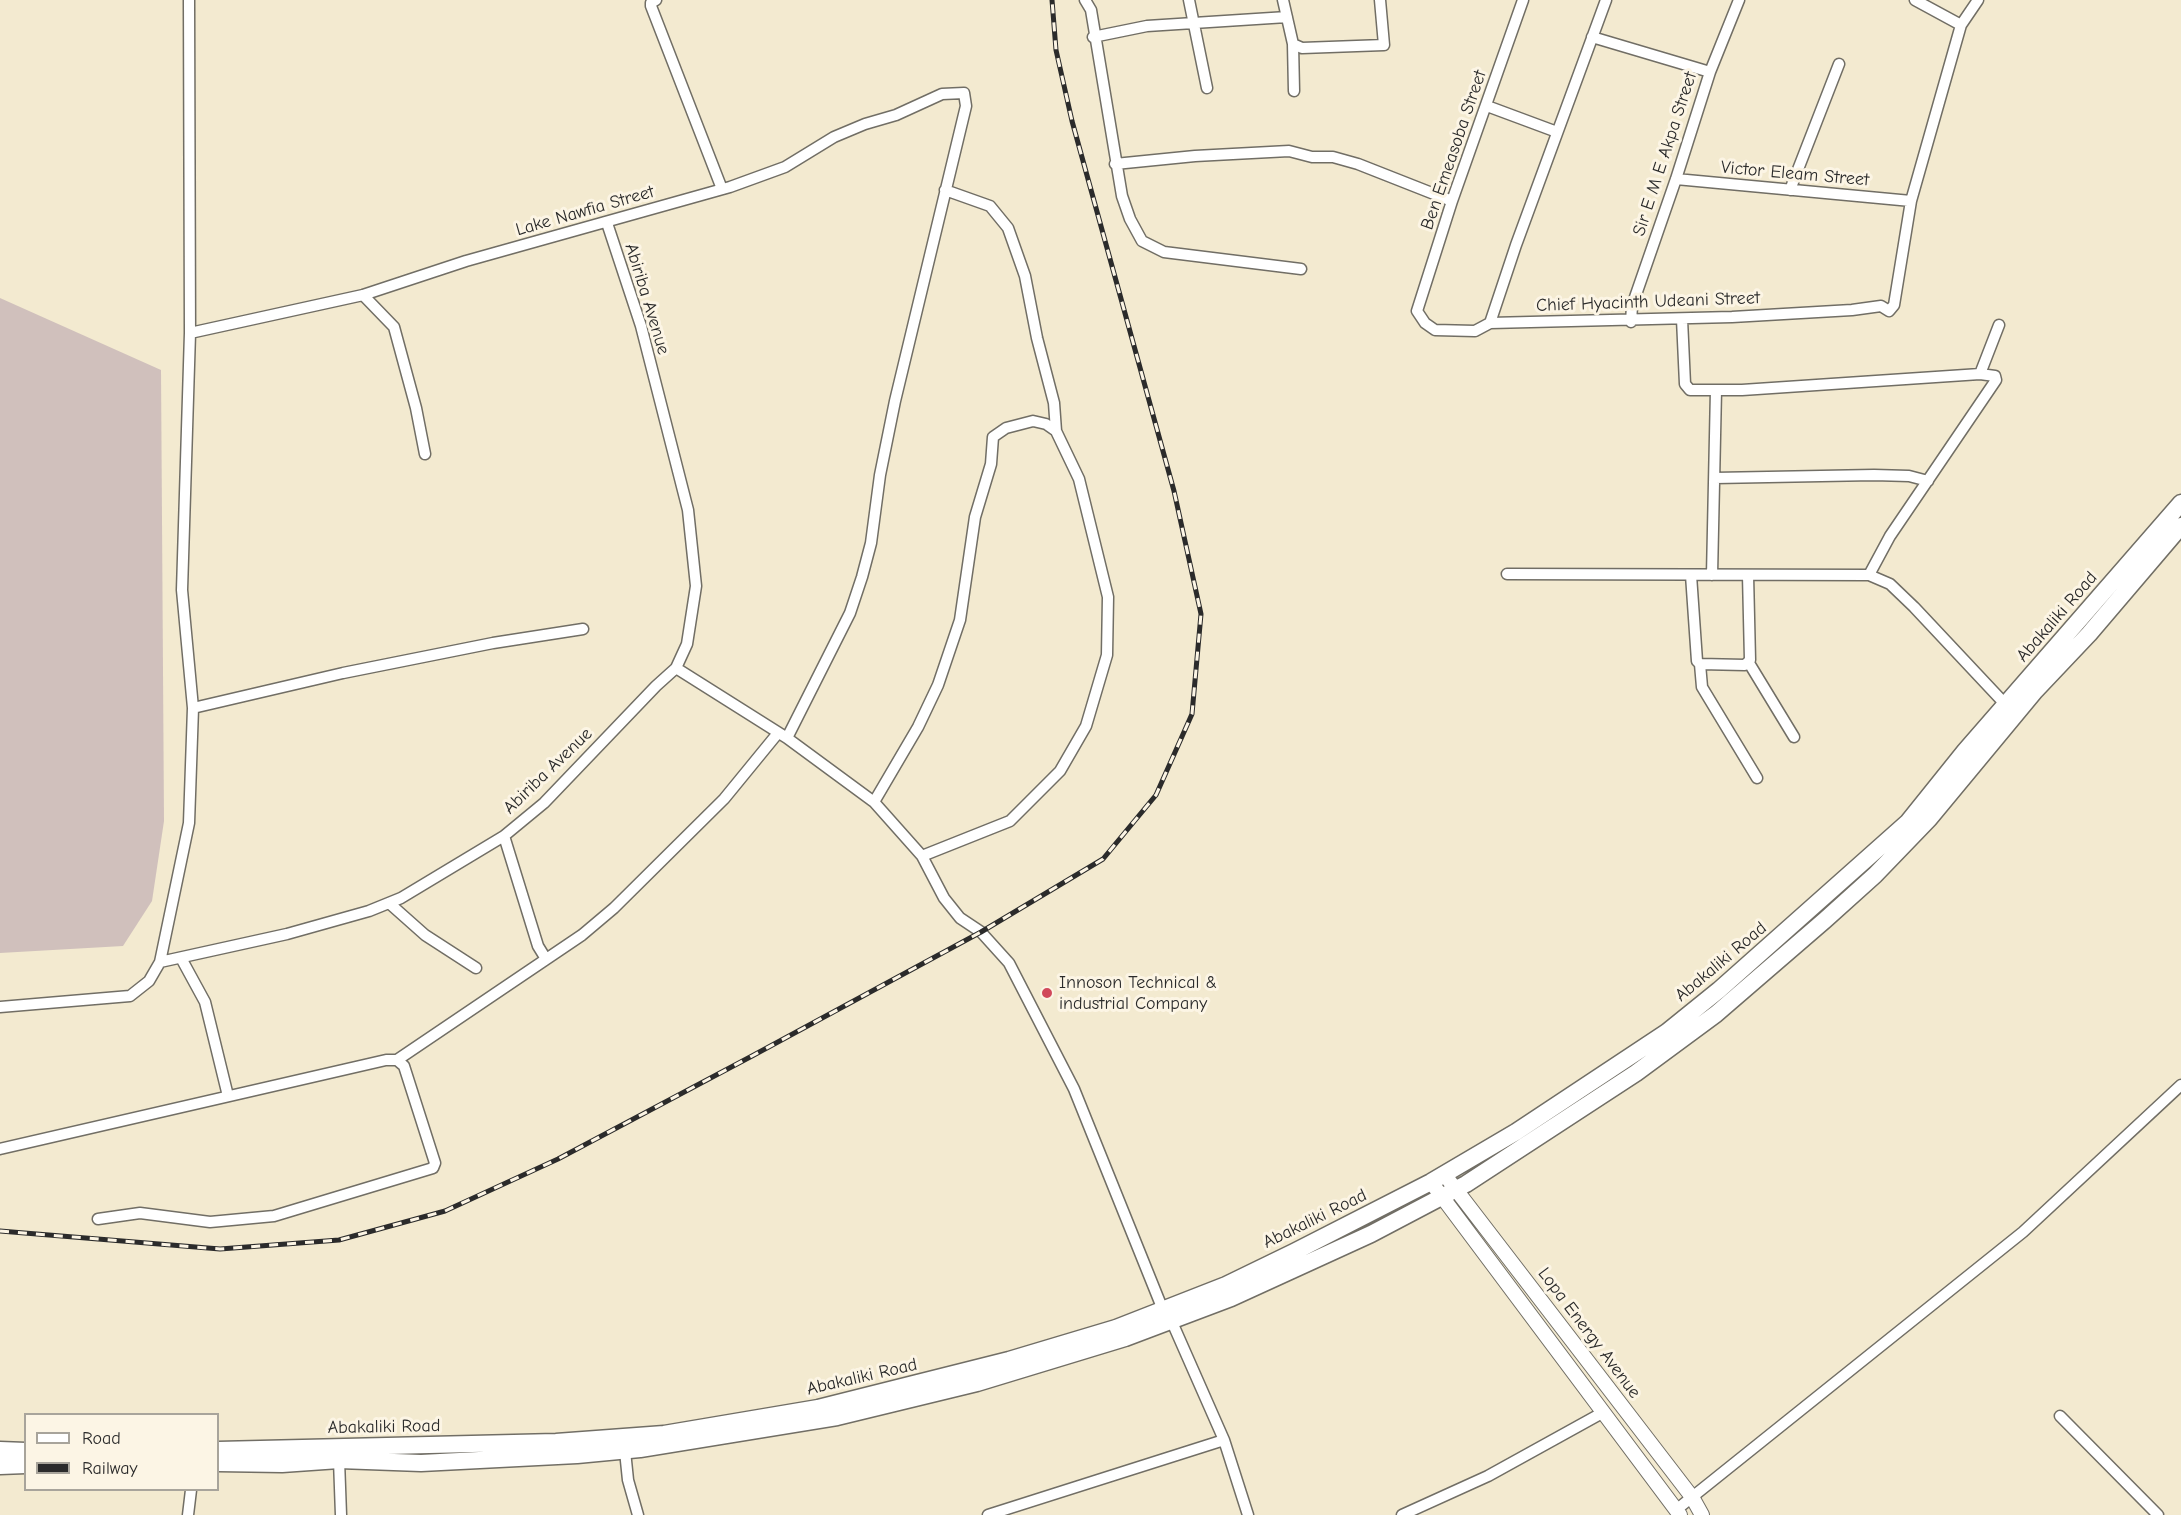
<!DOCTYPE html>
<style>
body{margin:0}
#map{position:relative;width:2181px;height:1515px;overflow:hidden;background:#f3ead0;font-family:"Comic Neue",sans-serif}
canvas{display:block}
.legend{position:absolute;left:24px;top:1413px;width:195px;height:78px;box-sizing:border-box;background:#fcf5e5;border:2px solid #a8a49b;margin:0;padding:8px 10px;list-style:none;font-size:18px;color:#2b2b2b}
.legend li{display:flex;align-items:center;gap:12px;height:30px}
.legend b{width:30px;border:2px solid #a8a49b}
</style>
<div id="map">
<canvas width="2181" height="1515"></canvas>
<ul class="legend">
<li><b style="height:8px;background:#fff"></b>Road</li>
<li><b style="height:8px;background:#2b2b2b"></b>Railway</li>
</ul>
</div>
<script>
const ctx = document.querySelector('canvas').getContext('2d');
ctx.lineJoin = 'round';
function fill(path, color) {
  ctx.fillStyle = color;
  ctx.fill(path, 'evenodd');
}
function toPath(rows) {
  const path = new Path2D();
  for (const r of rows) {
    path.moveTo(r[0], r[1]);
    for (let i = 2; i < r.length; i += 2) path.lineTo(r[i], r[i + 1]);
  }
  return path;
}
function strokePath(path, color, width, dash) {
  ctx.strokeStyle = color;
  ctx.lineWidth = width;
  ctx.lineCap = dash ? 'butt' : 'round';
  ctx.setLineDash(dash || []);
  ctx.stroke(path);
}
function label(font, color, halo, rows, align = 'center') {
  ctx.font = font + ' "Comic Neue",sans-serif';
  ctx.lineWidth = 6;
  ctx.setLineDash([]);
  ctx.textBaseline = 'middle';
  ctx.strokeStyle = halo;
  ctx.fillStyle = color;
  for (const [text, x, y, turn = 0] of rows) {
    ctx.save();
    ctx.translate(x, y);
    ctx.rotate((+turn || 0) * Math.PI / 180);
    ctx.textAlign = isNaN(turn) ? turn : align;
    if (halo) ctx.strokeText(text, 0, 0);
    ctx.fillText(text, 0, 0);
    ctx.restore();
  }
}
const industrial = toPath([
 [0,298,161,370,164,821,152,901,123,946,0,953]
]);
const minor = toPath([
 [656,0,651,3,651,6,722,189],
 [1085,0,1091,10,1122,196,1130,219,1142,241,1164,252,1301,269],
 [1189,0,1207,88],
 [1283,0,1293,44,1294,91],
 [1523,0,1452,201,1417,311,1425,323,1435,330,1475,331,1490,323,1732,317,1852,310,1881,306,1889,311,1894,305,1911,201,1961,25,1978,0],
 [1915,0,1961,25],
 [1093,37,1147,26,1287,17],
 [1592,37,1710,72],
 [1293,44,1302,48,1384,45,1380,0],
 [1487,106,1557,132],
 [1115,164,1195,156,1289,151,1312,157,1333,157,1358,164,1452,201],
 [1676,179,1911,201],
 [1790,190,1839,64],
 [363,295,394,327,416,408,425,454],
 [1682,319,1685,384,1690,390,1742,390,1980,374,1995,376,1996,380,1890,536,1869,575],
 [1631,322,1632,306,1676,179,1710,72,1739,0],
 [1490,323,1516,245,1606,0],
 [190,333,363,295,466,261,730,187,785,167,834,137,865,124,896,115,942,94,964,93,966,106,895,401,880,475,871,543,862,577,850,613,787,738],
 [1980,374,1999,325],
 [1715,478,1874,475,1909,476,1928,481],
 [1507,574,1869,575,1890,584,1914,607,2006,705],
 [1691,575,1697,661,1700,664,1745,665,1750,660,1748,575],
 [1712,575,1716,390],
 [1749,663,1794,737],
 [1700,664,1702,687,1757,778],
 [676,668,787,738,874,802,922,856,944,898,960,918,981,932,1009,963,1074,1089,1163,1310],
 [193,708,343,673,493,643,583,629],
 [874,802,918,727,938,685,960,620,975,517,991,464,993,437,1006,428,1033,421,1046,424,1056,431],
 [504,836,538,946,546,959],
 [922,856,1010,821,1060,771,1086,726,1107,655,1108,597,1079,479,1056,431,1054,403,1037,338,1025,276,1008,228,990,206,945,190],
 [389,903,425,935,476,968],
 [181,958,205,1002,228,1096],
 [160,962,189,823,193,708,182,590,190,333,189,0],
 [0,1007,130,996,149,981,160,962,287,934,369,911,401,898,504,836,544,803,656,686,676,668,687,644,696,586,688,510,641,326,607,223],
 [397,1060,582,935,614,908,724,799,778,733],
 [0,1149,386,1060,397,1060,404,1066,435,1163,433,1168,274,1216,210,1222,140,1213,98,1219],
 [1172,1322,1224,1440,1248,1515],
 [2060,1416,2158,1515],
 [625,1451,628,1480,638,1515],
 [339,1460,341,1515],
 [1676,1510,2023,1232,2181,1085],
 [188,1515,191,1490],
 [988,1515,1224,1440],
 [1402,1515,1488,1476,1602,1413]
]);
const major = toPath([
 [1444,1174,1692,1497,1702,1515],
 [1431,1182,1680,1515]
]);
const highway = toPath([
 [0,1450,26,1451],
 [218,1450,556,1442,664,1434,818,1408,1009,1360,1116,1328,1226,1285,1294,1252,1431,1182,1516,1132,1667,1032,1719,990,1908,822,1965,751,2181,503],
 [218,1463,282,1464,339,1460,421,1463,577,1455,640,1449,837,1417,977,1383,1125,1338,1231,1298,1371,1234,1466,1184,1636,1073,1716,1014,1825,920,1875,875,1929,819,2035,691,2089,634,2181,526],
 [0,1466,26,1465]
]);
const rail = toPath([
 [0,1231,220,1249,339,1240,445,1211,558,1159,752,1056,981,932,1103,859,1156,795,1192,714,1201,614,1174,491,1072,121,1056,50,1052,0]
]);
const markers = [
 [1047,993,6,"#d1495b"]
];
const streetNames = [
 ["Ben Emeasoba Street",1454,150,-71],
 ["Sir E M E Akpa Street",1665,154,-72],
 ["Victor Eleam Street",1795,174,5],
 ["Lake Nawfia Street",585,211,-16],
 ["Abiriba Avenue",647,299,73],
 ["Chief Hyacinth Udeani Street",1648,302,-2],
 ["Abakaliki Road",2057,617,-49],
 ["Abiriba Avenue",548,771,-44],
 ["Abakaliki Road",1721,962,-40],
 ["Abakaliki Road",1315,1219,-26],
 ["Lopa Energy Avenue",1589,1333,53],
 ["Abakaliki Road",862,1377,-13],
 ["Abakaliki Road",384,1427,-1]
];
const poiNames = [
 ["Innoson Technical &",1059,983],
 ["industrial Company",1059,1004]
];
fill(industrial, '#d0c0bc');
strokePath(minor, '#716e65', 13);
strokePath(major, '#716e65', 16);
strokePath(highway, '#716e65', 19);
strokePath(minor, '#fff', 10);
strokePath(major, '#fff', 14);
strokePath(highway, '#fff', 16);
strokePath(rail, '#2b2b2b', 5);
strokePath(rail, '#fcf5e5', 3, [9]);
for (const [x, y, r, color] of markers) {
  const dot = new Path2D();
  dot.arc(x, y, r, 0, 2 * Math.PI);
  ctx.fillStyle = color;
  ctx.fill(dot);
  strokePath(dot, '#fcf5e5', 2);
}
label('18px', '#2b2b2b', '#fcf5e5', streetNames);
label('18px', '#2b2b2b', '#fcf5e5', poiNames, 'left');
</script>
